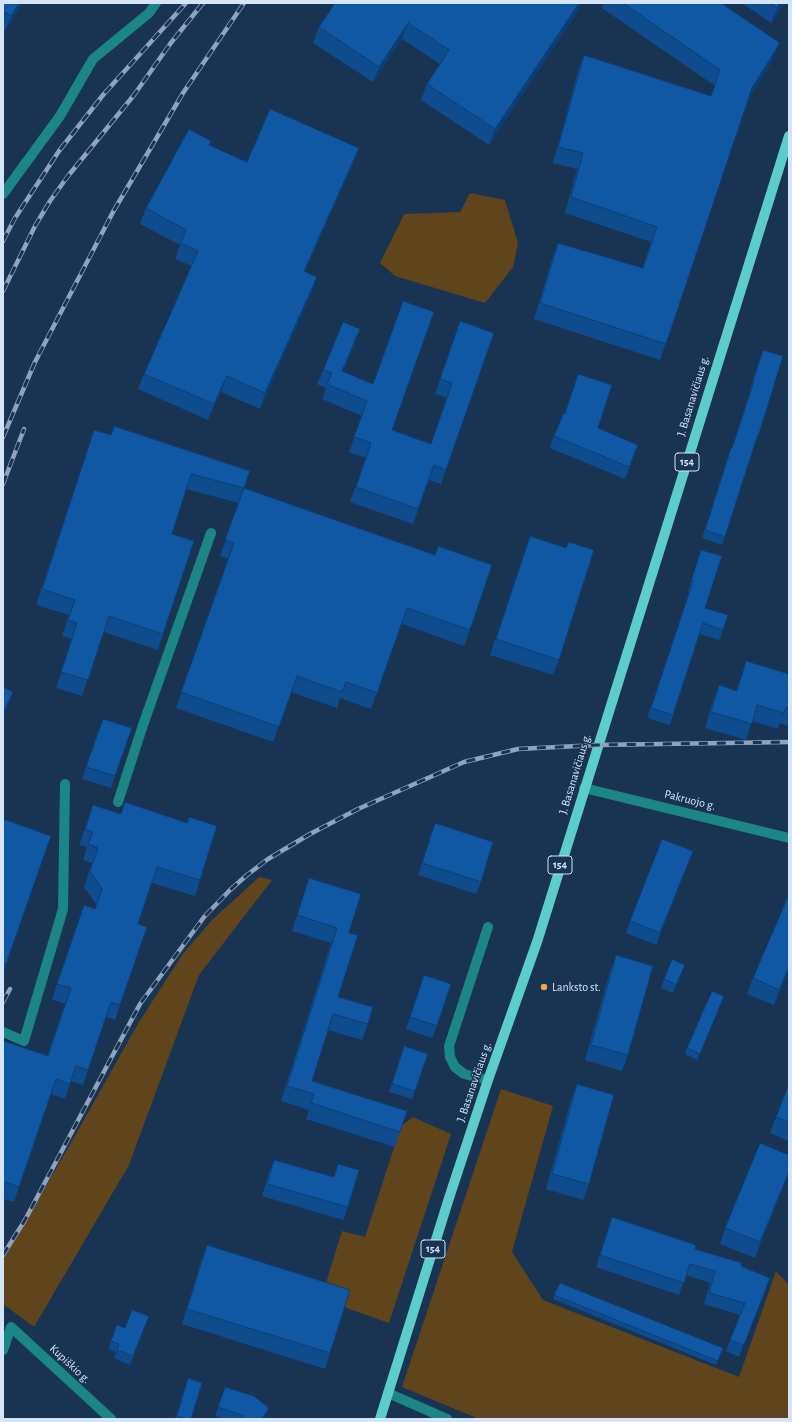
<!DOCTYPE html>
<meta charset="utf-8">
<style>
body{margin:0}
#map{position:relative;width:792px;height:1422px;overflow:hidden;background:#193353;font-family:"Alegreya Sans",sans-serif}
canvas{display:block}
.frame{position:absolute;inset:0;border:4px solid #d4e4f9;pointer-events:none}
</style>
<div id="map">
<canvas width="792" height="1422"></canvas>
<div class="frame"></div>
</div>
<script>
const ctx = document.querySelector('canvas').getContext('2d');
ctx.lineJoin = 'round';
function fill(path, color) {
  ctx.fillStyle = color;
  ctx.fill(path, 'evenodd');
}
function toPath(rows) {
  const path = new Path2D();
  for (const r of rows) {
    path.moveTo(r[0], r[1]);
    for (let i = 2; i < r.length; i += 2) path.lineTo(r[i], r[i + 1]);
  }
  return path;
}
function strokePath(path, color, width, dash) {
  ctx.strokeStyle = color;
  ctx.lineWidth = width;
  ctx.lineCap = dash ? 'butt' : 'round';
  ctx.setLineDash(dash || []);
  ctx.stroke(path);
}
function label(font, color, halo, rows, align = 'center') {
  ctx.font = font + ' "Alegreya Sans",sans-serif';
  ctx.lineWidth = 3;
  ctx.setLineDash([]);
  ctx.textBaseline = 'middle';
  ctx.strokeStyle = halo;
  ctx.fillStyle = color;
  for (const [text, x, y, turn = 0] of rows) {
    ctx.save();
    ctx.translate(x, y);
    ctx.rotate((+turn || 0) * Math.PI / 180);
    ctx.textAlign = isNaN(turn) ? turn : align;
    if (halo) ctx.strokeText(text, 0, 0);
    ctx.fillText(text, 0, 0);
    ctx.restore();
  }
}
const green = toPath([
 [470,193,505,200,518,243,513,267,485,303,395,276,380,263,404,214,460,212],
 [259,877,272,880,199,975,129,1165,34,1327,3,1304,3,1260,68,1148,139,1022,182,955,212,920],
 [501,1089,553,1106,512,1252,543,1300,739,1377,776,1271,789,1285,789,1419,479,1419,402,1387],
 [413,1117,451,1134,389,1323,321,1299,342,1231,365,1237,401,1126]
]);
const minor = toPath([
 [3,194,60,116,93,59,149,13,156,3],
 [584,788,789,838],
 [118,802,143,725,211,533],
 [3,1032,24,1041,63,909,65,784],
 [488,1080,464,1074,455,1067,450,1057,449,1046,488,927],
 [3,1350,11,1327,111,1419],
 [388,1393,447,1419]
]);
const major = toPath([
 [380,1419,449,1198,488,1080,537,942,789,136]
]);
const rail = toPath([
 [3,241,15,218,59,151,103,95,186,3],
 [3,291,35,226,50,201,68,176,134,95,170,44,203,3],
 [3,437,35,362,113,212,183,93,244,3],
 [3,484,24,429],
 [3,1002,10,989],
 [3,1255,25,1220,140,1004,204,917,230,890,247,875,268,859,310,834,358,809,464,762,518,749,597,745,789,742]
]);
const wall = toPath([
 [3,3,23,3,5,31,3,29],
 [604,3,721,3,774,58,747,102,660,360,534,319,552,259,558,243,642,268,651,242,565,213,577,169,553,163,578,71,584,55,711,96,715,86,602,8],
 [742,3,785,3,771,23],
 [578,11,489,145,421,100,427,84,440,64,402,39,373,82,313,43,319,27],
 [209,145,247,162,359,148,353,164,305,271,317,277,312,292,260,409,221,392,208,420,138,389,144,374,192,266,175,259,180,245,140,224,146,208],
 [460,321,494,333,441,484,429,480,413,524,350,502,366,458,349,452,362,416,322,399,326,388,317,384,323,370,355,344,343,371,392,430,431,444,447,398,435,394],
 [763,350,759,434,756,442,755,442,722,545,702,538,728,456,731,448,732,448,751,389,750,389],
 [578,374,598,428,634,457,625,479,550,448,554,436,564,414],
 [94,430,244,488,470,630,464,646,402,624,371,709,340,698,337,708,291,692,273,742,176,708,229,559,220,556,239,503,186,489,172,534,163,634,158,650,104,632,82,696,56,688,72,639,62,636,69,615,36,605],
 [530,536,559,660,553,675,490,655],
 [701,550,705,608,723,630,719,640,699,634,670,725,647,718,689,592,688,591],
 [746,661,789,674,789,726,780,723,778,729,752,721,746,740,705,728,713,701,719,685,736,691],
 [98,731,115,776,111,788,82,779],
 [93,805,200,880,195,896,152,883,138,924,120,1005,115,1020,106,1017,83,1085,71,1081,65,1099,51,1094,14,1202,3,1199,3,1045,47,1056,65,1004,52,999,84,905,95,909,96,904,84,887,92,863,83,860,87,847,79,845],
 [3,819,51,836,3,973],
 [435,823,481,882,476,894,418,875],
 [693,851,656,945,626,933,630,921],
 [309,878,349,933,338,997,368,1024,362,1040,328,1030,312,1081,400,1132,395,1147,306,1119,309,1110,281,1101,331,943,292,931],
 [789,894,789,970,774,1005,747,994,753,978],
 [616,955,628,1055,622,1071,585,1060,610,971],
 [682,973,673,993,661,988,664,979],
 [424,975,437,1026,432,1038,406,1029],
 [724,996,697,1060,685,1054,687,1048],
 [401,1055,415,1091,412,1099,389,1092],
 [577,1084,589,1184,583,1200,546,1189,571,1100],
 [789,1084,789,1141,770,1133],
 [789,1155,789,1173,755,1258,720,1244,725,1228],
 [274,1160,334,1177,338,1164,348,1207,343,1220,262,1196,269,1172],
 [612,1217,741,1266,766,1289,739,1357,726,1351,740,1315,704,1304,710,1283,686,1275,679,1295,596,1267],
 [207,1245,330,1353,325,1369,182,1324,201,1261],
 [560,1283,723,1348,716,1365,553,1299],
 [149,1316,130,1365,114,1358,116,1352,108,1349,117,1325,125,1328],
 [188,1378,191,1419,175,1419,185,1387],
 [225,1387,266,1417,264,1419,224,1419,215,1416]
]);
const shadedWall = toPath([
 [19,3,23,3,5,31,11,16],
 [579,3,581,3,578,11,489,145,495,129],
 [780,3,785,3,771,23,777,8],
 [408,23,402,39,373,82,379,67],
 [780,43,774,58,746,103,752,88],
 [359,148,353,164,298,286,304,271],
 [317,277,312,292,260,409,265,393],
 [360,329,355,344,337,385,342,371],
 [227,376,221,392,208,420,214,404],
 [638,445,634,457,625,479,629,467],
 [13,692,7,708,3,717,3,713],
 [685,965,682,973,673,993,676,985],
 [789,967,789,970,774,1005,779,990],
 [724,996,722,1003,697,1060,700,1054],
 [789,1172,789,1173,755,1258,760,1242],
 [269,1408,266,1417,264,1419,262,1419]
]);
const building = toPath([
 [3,3,19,3,11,16,3,11,3,3],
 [335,3,579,3,495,129,427,84,449,50,408,23,379,67,319,27,335,3],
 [623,3,721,3,780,43,752,88,666,344,540,303,558,243,643,268,657,227,571,197,583,153,558,147,584,55,711,96,720,70,623,3],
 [770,3,780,3,777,8,770,3],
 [270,109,359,148,304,271,317,277,265,393,227,376,214,404,144,374,198,251,181,243,186,230,146,208,189,129,211,141,209,145,247,162,270,109],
 [403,301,434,312,392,430,431,444,452,383,440,379,460,321,494,333,446,470,434,465,418,509,356,487,371,443,354,437,367,401,327,384,332,373,323,370,343,322,360,329,342,371,373,384,403,301],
 [763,350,783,356,759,434,758,434,725,537,705,530,731,448,732,448,754,381,753,381,763,350],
 [578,374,612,385,598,428,638,445,629,467,554,436,563,414,565,414,578,374],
 [114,426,250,471,244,488,191,474,172,534,194,541,163,634,109,616,88,680,61,672,77,623,68,620,75,600,42,589,94,430,111,435,114,426],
 [244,488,435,555,438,546,492,565,470,630,407,608,377,693,346,682,342,692,297,676,279,727,181,692,234,543,225,540,244,488],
 [530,536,566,548,569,542,594,550,559,660,496,639,530,536],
 [701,550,722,556,705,608,728,615,723,630,703,623,673,715,651,708,693,581,691,581,701,550],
 [746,661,789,674,789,708,786,707,784,713,757,705,752,724,711,712,719,685,737,691,746,661],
 [3,687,13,692,3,713,3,687],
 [103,719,132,728,115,776,86,767,103,719],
 [3,763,5,763,3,769,3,763],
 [125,802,187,823,189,817,217,826,200,880,157,867,138,924,147,927,120,1005,111,1002,88,1070,76,1066,70,1084,56,1079,19,1187,6,1182,3,1190,3,1046,4,1041,48,1056,71,988,57,984,84,905,95,909,102,889,90,871,98,848,88,844,93,832,85,829,93,805,121,814,125,802],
 [3,819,51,836,6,964,3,963,3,819],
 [435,823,493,842,481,882,422,863,435,823],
 [662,839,693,851,660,933,630,921,662,839],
 [309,878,361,894,349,933,358,935,338,997,373,1007,368,1024,333,1014,312,1081,407,1111,400,1132,311,1103,314,1094,287,1086,337,928,297,915,309,878],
 [789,894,789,967,779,990,753,978,789,894],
 [616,955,653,966,628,1055,591,1045,616,955],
 [672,959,685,965,676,985,664,979,672,959],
 [424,975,451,984,437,1026,410,1017,424,975],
 [712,991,724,996,700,1054,687,1048,712,991],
 [404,1046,428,1054,415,1091,392,1084,404,1046],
 [577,1084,614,1095,589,1184,552,1174,577,1084],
 [789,1084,789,1122,776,1117,789,1084],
 [760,1143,789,1155,789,1172,760,1242,725,1228,760,1143],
 [274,1160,334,1177,338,1164,359,1170,348,1207,267,1184,274,1160],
 [612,1217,696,1245,695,1249,742,1263,741,1266,770,1278,744,1345,730,1340,745,1303,709,1293,715,1271,690,1264,684,1283,600,1255,612,1217],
 [207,1245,350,1290,330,1353,187,1309,207,1245],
 [560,1283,723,1348,718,1361,554,1295,560,1283],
 [132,1310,149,1316,133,1356,117,1350,119,1344,111,1341,117,1325,125,1328,132,1310],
 [188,1378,202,1383,191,1419,187,1419,177,1416,188,1378],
 [225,1387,254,1396,269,1408,262,1419,242,1419,244,1416,218,1407,225,1387]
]);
const markers = [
 [544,987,4,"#eda83b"]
];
const shields = [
 [687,462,24],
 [560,865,24],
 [433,1249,24]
];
const shieldNames = [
 ["154",687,462],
 ["154",560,865],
 ["154",433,1249]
];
const streetNames = [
 ["J. Basanavičiaus g.",693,396,-73],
 ["J. Basanavičiaus g.",575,774,-73],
 ["Pakruojo g.",690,800,14],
 ["J. Basanavičiaus g.",474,1082,-71],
 ["Kupiškio g.",70,1364,43]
];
const poiNames = [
 ["Lanksto st.",552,987]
];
fill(green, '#5f441c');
strokePath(minor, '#1c8686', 10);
strokePath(major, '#5dcdcc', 10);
strokePath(rail, '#90a3bc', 4.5);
strokePath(rail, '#193353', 3, [9]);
fill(wall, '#0f4c8d');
fill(shadedWall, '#0c3e73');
fill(building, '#1158a4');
strokePath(building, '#0c3e73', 1);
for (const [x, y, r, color] of markers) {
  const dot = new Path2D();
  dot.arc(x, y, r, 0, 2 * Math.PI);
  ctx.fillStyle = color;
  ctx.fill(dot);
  strokePath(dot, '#193353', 1.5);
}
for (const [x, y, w] of shields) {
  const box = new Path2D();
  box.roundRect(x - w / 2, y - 9, w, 18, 3);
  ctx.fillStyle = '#193353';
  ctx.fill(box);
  strokePath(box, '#d4e4f9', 1);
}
label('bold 11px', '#d4e4f9', null, shieldNames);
label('12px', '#d4e4f9', '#193353', streetNames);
label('12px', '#d4e4f9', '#193353', poiNames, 'left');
</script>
